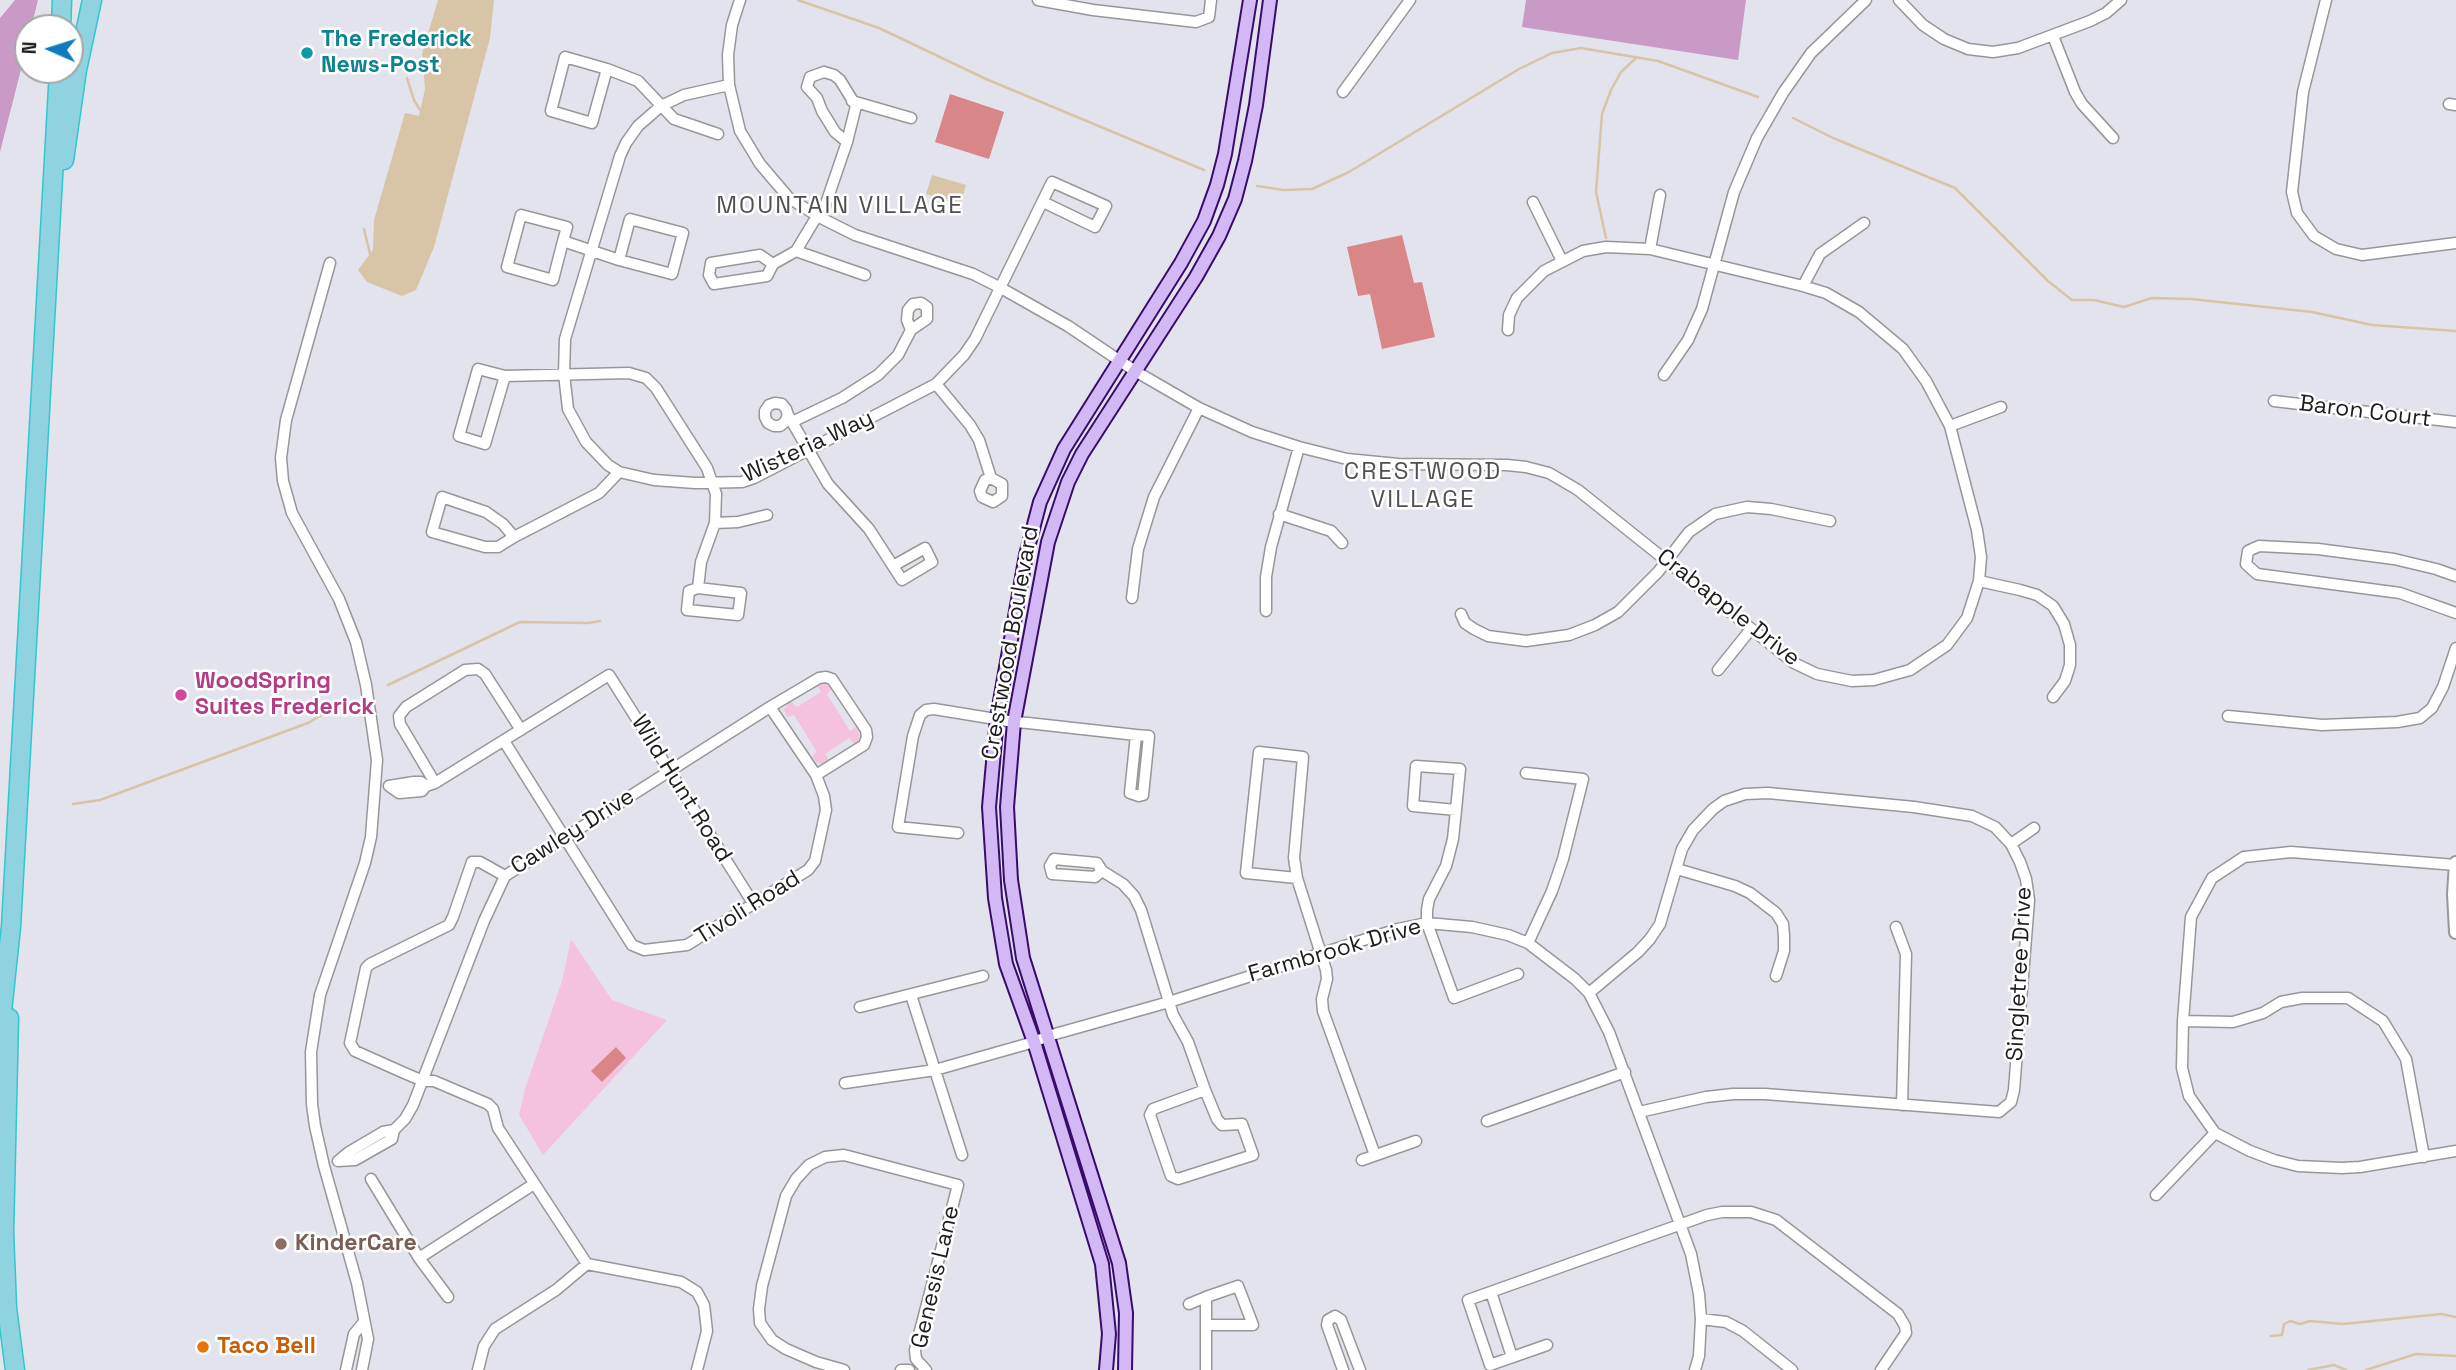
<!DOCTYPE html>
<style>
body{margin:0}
#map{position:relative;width:2456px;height:1370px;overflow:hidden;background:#e3e3ed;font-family:"Space Grotesk",sans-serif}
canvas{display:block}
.north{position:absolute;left:14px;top:14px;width:70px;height:70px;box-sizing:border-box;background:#fff;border:2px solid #a5a5a5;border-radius:50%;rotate:273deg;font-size:19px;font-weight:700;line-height:28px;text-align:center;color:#1d1d1d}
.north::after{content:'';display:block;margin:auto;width:24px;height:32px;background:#0d7cbc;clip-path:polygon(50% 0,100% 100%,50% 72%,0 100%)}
</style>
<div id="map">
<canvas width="2456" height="1370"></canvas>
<div class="north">N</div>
</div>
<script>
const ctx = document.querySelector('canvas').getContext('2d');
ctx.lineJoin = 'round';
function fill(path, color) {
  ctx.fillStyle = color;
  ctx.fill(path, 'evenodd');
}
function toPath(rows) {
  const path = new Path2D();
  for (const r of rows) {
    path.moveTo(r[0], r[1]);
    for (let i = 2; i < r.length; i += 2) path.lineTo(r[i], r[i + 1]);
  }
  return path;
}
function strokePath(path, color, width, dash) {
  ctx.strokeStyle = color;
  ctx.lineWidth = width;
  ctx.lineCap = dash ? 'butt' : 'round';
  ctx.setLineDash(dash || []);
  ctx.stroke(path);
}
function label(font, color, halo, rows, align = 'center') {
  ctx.font = font + ' "Space Grotesk",sans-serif';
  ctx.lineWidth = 5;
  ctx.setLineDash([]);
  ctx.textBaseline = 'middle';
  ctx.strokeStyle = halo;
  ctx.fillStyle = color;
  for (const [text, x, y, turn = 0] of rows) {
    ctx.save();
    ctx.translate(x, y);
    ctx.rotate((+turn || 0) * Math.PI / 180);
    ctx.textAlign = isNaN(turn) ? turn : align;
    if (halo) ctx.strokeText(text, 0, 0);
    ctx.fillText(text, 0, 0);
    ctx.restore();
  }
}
const forest = toPath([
 [15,0,38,0,31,28,28,28,28,42,0,152,0,18],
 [1526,0,1746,0,1738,60,1522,27]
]);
const park = toPath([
 [820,683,825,683,833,688,827,694,850,731,856,727,860,734,857,743,853,743,849,738,825,754,829,760,822,764,816,762,812,756,817,752,794,715,787,717,784,710,790,701,797,707,821,692,817,685],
 [571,939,612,1000,667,1020,543,1155,519,1115,525,1089,562,981]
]);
const pitch = toPath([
 [950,94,1004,112,989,159,935,142],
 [1402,235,1414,283,1422,282,1435,337,1382,349,1370,294,1358,296,1347,247],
 [616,1047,626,1058,602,1082,591,1071]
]);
const water = toPath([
 [438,0,494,0,490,38,434,247,416,290,402,296,367,282,358,270,373,250,374,220,405,113,419,116,425,89,422,54],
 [932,175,966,185,960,205,926,194]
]);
const stream = toPath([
 [798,0,879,28,986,79,1204,170],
 [407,78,414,100,420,110],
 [1793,118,1833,138,1955,188,2048,281,2072,300,2094,300,2124,307,2152,298,2191,299,2312,312,2372,325,2456,331],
 [1257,186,1284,190,1312,189,1349,172,1519,69,1552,53,1581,48,1658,61,1758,97],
 [364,229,370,254],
 [1606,238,1596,192,1602,114,1611,90,1621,72,1636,58],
 [388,685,520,622,588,623,600,621],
 [73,804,100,800,308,723,341,703],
 [2271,1336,2282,1335,2284,1324,2290,1321,2300,1324,2310,1321,2343,1324,2441,1314,2456,1317],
 [2308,1370,2334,1365,2346,1370],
 [2366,1370,2416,1354,2456,1356]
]);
const minor = toPath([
 [740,0,732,25,728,55,729,85,740,131,760,164,789,198,821,218,855,235,973,274,1001,288,1068,326,1135,371,1199,408,1252,432,1299,447,1347,459,1398,464,1507,465,1526,467,1549,473,1578,490,1794,663,1817,674,1852,681,1874,680,1910,670,1947,645,1967,618,1979,581,1981,557,1977,530,1950,426,1926,381,1903,349,1859,312,1826,293,1803,286,1650,249,1606,247,1583,251,1544,271,1517,298,1509,315,1508,330],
 [1038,0,1093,10,1196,22,1209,17,1211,0],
 [1899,0,1923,25,1944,39,1968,49,1993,52,2018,48,2090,21,2106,13,2121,0],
 [2326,0,2303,92,2292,192,2297,213,2314,236,2336,249,2362,255,2456,243],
 [2053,36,2075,92,2082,104,2113,138],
 [607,69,592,123,551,111,565,57,607,69,638,81,674,119,718,134],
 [824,72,834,75,840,80,856,106,847,142,835,132,822,111,817,98,807,87,810,77,824,72],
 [729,85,684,95,661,106,638,126,626,143,620,156,565,339,564,374,568,409,586,442,608,465,619,472,654,480,695,483,742,482,754,478,936,384,964,355,975,339,1052,182,1106,206,1095,227,1043,202],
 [1343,92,1410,0],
 [852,101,911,118],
 [2449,104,2456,105],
 [1533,202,1562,261],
 [821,218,847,142],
 [563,241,567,227,521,215,507,267,553,280,563,241,619,260,630,219,683,233,672,274,619,260],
 [1650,249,1660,195],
 [796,251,865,275],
 [330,263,286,420,281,458,283,481,292,513,339,599,356,642,366,685,377,760,371,837,365,863,320,995,311,1052,312,1104,315,1126,324,1166,357,1283,368,1339,362,1370],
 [773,264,760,255,711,263,709,275,714,284,767,276,773,264,796,251,817,216],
 [1803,286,1820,254,1864,223],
 [1664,375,1688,340,1702,309,1734,192,1757,138,1783,93,1811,53,1866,0],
 [505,376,485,444,459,436,478,369,505,376,629,373,646,378,656,388,707,468,716,494,715,523,701,562,698,588,741,593,738,615,687,610,689,591,698,588],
 [936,384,970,425,979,440,991,478,1002,484,1002,496,993,502,982,497,980,491,985,480,991,478],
 [2274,401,2456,422],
 [788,415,786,409,782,404,775,403,769,405,765,411,765,417,768,423,774,426,780,426,785,422,788,415,828,484,869,529,902,580,932,562,925,548,893,566],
 [792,422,842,398,878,375,898,355,911,330,927,319,927,307,921,303,913,304,908,310,907,320,911,330],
 [1950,426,2001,407],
 [1279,514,1331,531,1342,543],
 [715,523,738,522,767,515],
 [514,537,498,547,485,547,432,532,442,497,486,512,503,524,514,537,599,493,619,472],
 [2456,576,2436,569,2394,559,2318,549,2259,546,2248,551,2246,564,2257,574,2400,593,2456,613],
 [1979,581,2020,590,2037,595,2053,606,2064,624,2070,645,2070,665,2065,681,2053,697],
 [1132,598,1138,549,1154,497,1199,408],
 [1266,611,1266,577,1271,547,1299,447],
 [1461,614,1465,623,1474,629,1488,636,1526,641,1569,635,1595,625,1618,612,1658,572,1689,532,1715,514,1747,507,1771,509,1830,521],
 [1718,670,1751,629],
 [2228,716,2322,725,2397,722,2420,718,2432,708,2443,687,2456,648],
 [504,741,632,945,644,950,687,945,808,870,815,861,826,810,824,796,816,775,770,707],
 [1526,773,1583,779,1563,859,1552,891,1528,943],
 [435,783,400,724,399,716,406,707,465,670,478,669,485,674,521,730],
 [426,786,421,782,414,782,389,786,399,793,422,791,426,786,435,783,609,675,753,903],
 [1456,810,1413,806,1416,766,1460,769,1456,810,1453,839,1446,866,1429,899,1427,910,1427,923,1454,998,1518,974],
 [958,833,898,827,913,736,920,715,926,710,934,709,1014,722,1028,723,1136,735,1149,736,1143,795,1139,796,1130,793,1136,735],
 [2011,844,2034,828],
 [2456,865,2291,852,2244,857,2212,878,2191,917,2183,1021,2182,1068,2189,1096,2215,1133,2250,1151,2274,1160,2298,1166,2342,1168,2360,1167,2456,1151],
 [1677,869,1735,886,1750,893,1776,913,1783,924,1784,936,1784,951,1776,976],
 [1102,871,1095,877,1052,874,1050,866,1054,859,1097,863,1102,871,1123,884,1134,896,1141,910,1173,1015,1188,1042,1205,1090],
 [505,876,480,862,472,862,453,917,449,925,370,964,366,968,350,1043,355,1051,402,1072,423,1081,434,1081,488,1104,493,1109,498,1128,587,1264],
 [1297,878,1246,873,1259,752,1303,757,1294,858,1297,878,1326,970,1327,979,1322,999,1323,1011,1375,1155],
 [1896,927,1906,954,1902,1105],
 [1589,993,1638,952,1650,939,1660,924,1682,849,1693,830,1713,809,1724,801,1745,794,1768,793,1914,807,1972,816,1995,827,2011,844,2020,862,2026,879,2029,900,2014,1090,2011,1102,1999,1112,1765,1094,1733,1094,1706,1097,1639,1112],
 [911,995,962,1155],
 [860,1007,983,976],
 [2183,1021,2233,1022,2263,1013,2281,1002,2302,998,2348,998,2383,1021,2406,1059,2424,1157],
 [845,1083,935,1070,1034,1042,1048,1036,1169,1002,1398,929,1427,923,1472,927,1508,935,1528,943,1575,979,1589,993,1609,1032,1691,1254,1699,1294,1701,1319,1699,1356,1695,1370],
 [1205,1090,1217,1119,1222,1125,1242,1124,1253,1155,1178,1179,1171,1176,1150,1115,1153,1109,1205,1090],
 [1487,1121,1625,1072],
 [394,1130,383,1132,349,1152,338,1161,355,1160,392,1139,394,1130,405,1119,413,1105,484,921,505,876,770,707,819,678,826,677,832,679,866,730,867,737,864,745,816,775],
 [1362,1160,1416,1141],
 [371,1179,419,1258,448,1297],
 [2156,1195,2215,1133],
 [419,1258,534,1184],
 [1238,1286,1253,1325,1206,1325,1206,1297,1238,1286],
 [1491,1292,1512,1357],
 [1189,1304,1206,1297],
 [1701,1319,1726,1322,1743,1331,1792,1370],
 [1206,1325,1206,1370],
 [1547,1345,1490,1365,1468,1300,1707,1215,1722,1212,1751,1212,1776,1220,1898,1314,1905,1326,1906,1333,1881,1370],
 [346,1370,354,1334,363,1323],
 [478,1370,484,1346,495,1329,556,1290,587,1264,681,1282,697,1292,704,1305,707,1331,697,1370],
 [844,1370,816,1362,786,1349,772,1340,760,1323,759,1309,762,1286,786,1196,796,1179,809,1165,825,1157,844,1155,958,1185,915,1350,916,1359,926,1370],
 [901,1370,909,1370],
 [1343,1370,1327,1325,1328,1320,1335,1316,1341,1320,1360,1370]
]);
const tertiary = toPath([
 [2456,863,2454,894,2456,932]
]);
const secondary = toPath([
 [1106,1370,1109,1334,1102,1264,1034,1042,1006,964,995,898,989,807,997,718,1026,555,1040,502,1064,449,1181,263,1204,221,1217,185,1225,154,1250,0],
 [1125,1370,1126,1313,1119,1263,1023,958,1011,880,1007,807,1014,722,1048,542,1068,482,1082,454,1196,277,1219,236,1235,199,1245,161,1256,105,1270,0]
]);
const motorway = toPath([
 [61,28,62,0],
 [64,160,77,70,92,0],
 [9,1018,4,1232,7,1308,15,1370],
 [0,1030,11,927,59,70]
]);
const markers = [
 [307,53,7,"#0f9aa8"],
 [181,695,7,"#d1479c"],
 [281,1244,7,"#8d6e63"],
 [203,1347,7,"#e8710a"]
];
const cultureNames = [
 ["The Frederick",321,40],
 ["News-Post",321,66]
];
const streetNames = [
 ["Baron Court",2365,412,7],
 ["Wisteria Way",808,447,-25],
 ["Crabapple Drive",1728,608,38],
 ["Crestwood Boulevard",1011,643,-80],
 ["Wild Hunt Road",681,789,58],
 ["Cawley Drive",573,832,-32],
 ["Tivoli Road",748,908,-32],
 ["Farmbrook Drive",1335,951,-16],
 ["Singletree Drive",2020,974,-87],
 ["Genesis Lane",936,1277,-77]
];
const hotelNames = [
 ["WoodSpring",195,682],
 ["Suites Frederick",195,708]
];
const educationNames = [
 ["KinderCare",295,1244]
];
const foodNames = [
 ["Taco Bell",217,1347]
];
const neighbourhoodNames = [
 ["MOUNTAIN VILLAGE",840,206],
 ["CRESTWOOD",1423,472],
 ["VILLAGE",1423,500]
];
fill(forest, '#ca9ac7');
fill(park, '#f5c2de');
fill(pitch, '#d88687');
fill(water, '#d8c4a6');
strokePath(stream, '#d8c4a6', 2.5);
strokePath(minor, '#979797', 13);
strokePath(tertiary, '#979797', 16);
strokePath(secondary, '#390c6b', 16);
strokePath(motorway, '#2fc8cc', 21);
strokePath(minor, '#fff', 10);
strokePath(tertiary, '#fff', 12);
strokePath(secondary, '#d2b9f5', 12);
strokePath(motorway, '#8fd2e0', 18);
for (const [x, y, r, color] of markers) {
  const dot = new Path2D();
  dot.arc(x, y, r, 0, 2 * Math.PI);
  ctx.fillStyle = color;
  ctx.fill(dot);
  strokePath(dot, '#fff', 2.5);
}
label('bold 23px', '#0d838f', '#fff', cultureNames, 'left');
label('23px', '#1d1d1d', '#fff', streetNames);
label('bold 23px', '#b23c85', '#fff', hotelNames, 'left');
label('bold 23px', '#785e54', '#fff', educationNames, 'left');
label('bold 23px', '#c56008', '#fff', foodNames, 'left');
ctx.letterSpacing = '2px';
label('24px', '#505050', '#fff', neighbourhoodNames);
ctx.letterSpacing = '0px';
</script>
